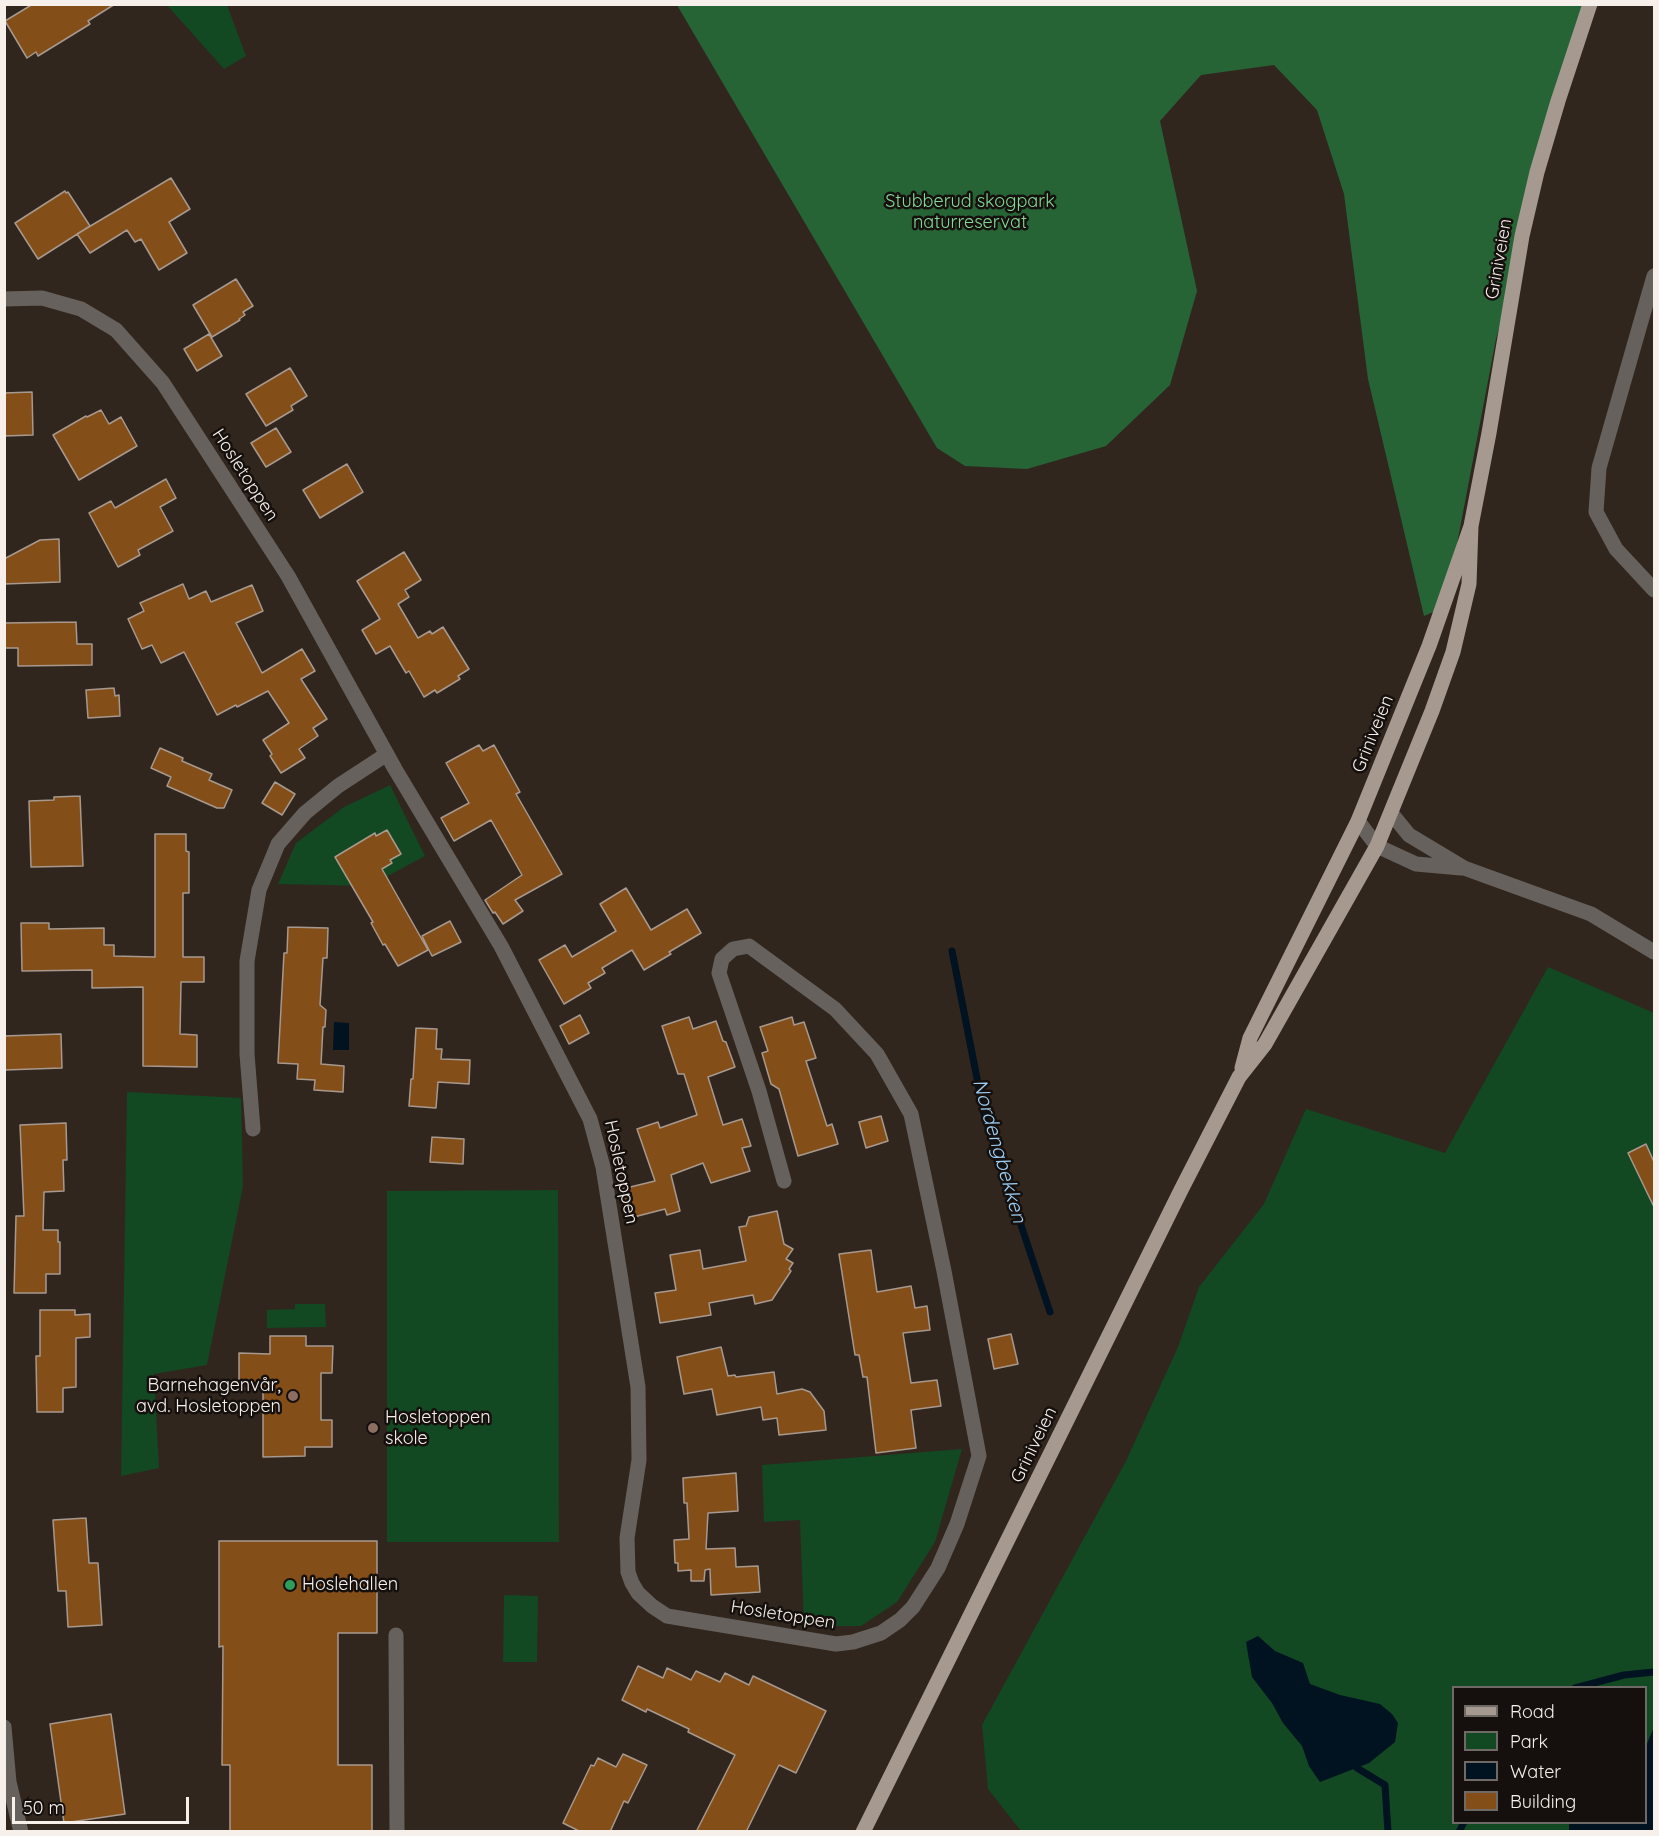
<!DOCTYPE html>
<meta charset="utf-8">
<style>
body{margin:0}
#map{position:relative;width:1659px;height:1836px;overflow:hidden;background:#31261e;font-family:Quicksand,sans-serif}
canvas{display:block}
.frame{position:absolute;inset:0;border:6px solid #f7f0ea;pointer-events:none}
.legend{position:absolute;left:1452px;top:1686px;width:195px;height:138px;box-sizing:border-box;background:#15100d;border:2px solid #6f6a65;margin:0;padding:8px 10px;list-style:none;font-size:18px;color:#f7f0ea}
.legend li{display:flex;align-items:center;gap:12px;height:30px}
.legend b{width:30px;border:2px solid #6f6a65}
.scale{position:absolute;left:12px;top:1797px;width:177px;height:27px;box-sizing:border-box;border:3px solid #f7f0ea;border-top:0;padding-left:8px;font-size:18px;line-height:21px;white-space:nowrap;color:#f7f0ea;-webkit-text-stroke:4px #15100d;paint-order:stroke}
</style>
<div id="map">
<canvas width="1659" height="1836"></canvas>
<div class="frame"></div>
<ul class="legend">
<li><b style="height:8px;background:#a59990"></b>Road</li>
<li><b style="height:16px;background:#124822"></b>Park</li>
<li><b style="height:16px;background:#011220"></b>Water</li>
<li><b style="height:16px;background:#844e19"></b>Building</li>
</ul>
<div class="scale">50 m</div>
</div>
<script>
const ctx = document.querySelector('canvas').getContext('2d');
ctx.lineJoin = 'round';
function fill(path, color) {
  ctx.fillStyle = color;
  ctx.fill(path, 'evenodd');
}
function toPath(rows) {
  const path = new Path2D();
  for (const r of rows) {
    path.moveTo(r[0], r[1]);
    for (let i = 2; i < r.length; i += 2) path.lineTo(r[i], r[i + 1]);
  }
  return path;
}
function strokePath(path, color, width, dash) {
  ctx.strokeStyle = color;
  ctx.lineWidth = width;
  ctx.lineCap = dash ? 'butt' : 'round';
  ctx.setLineDash(dash || []);
  ctx.stroke(path);
}
function label(font, color, halo, rows, align = 'center') {
  ctx.font = font + ' Quicksand,sans-serif';
  ctx.lineWidth = 5;
  ctx.setLineDash([]);
  ctx.textBaseline = 'middle';
  ctx.strokeStyle = halo;
  ctx.fillStyle = color;
  for (const [text, x, y, turn = 0] of rows) {
    ctx.save();
    ctx.translate(x, y);
    ctx.rotate((+turn || 0) * Math.PI / 180);
    ctx.textAlign = isNaN(turn) ? turn : align;
    if (halo) ctx.strokeText(text, 0, 0);
    ctx.fillText(text, 0, 0);
    ctx.restore();
  }
}
const green = toPath([
 [167,5,227,5,246,56,224,69],
 [390,785,425,856,369,886,278,884,296,843,344,807],
 [1548,967,1654,1013,1654,1831,1021,1831,988,1789,982,1725,1126,1461,1178,1347,1199,1287,1264,1204,1306,1109,1445,1153],
 [1454,1688,1646,1688,1646,1822,1454,1822],
 [127,1092,241,1098,243,1186,207,1365,154,1374,159,1468,121,1476],
 [558,1190,559,1542,387,1542,387,1191],
 [295,1304,325,1304,326,1327,267,1328,267,1310,295,1309],
 [962,1449,935,1542,897,1602,861,1626,804,1626,800,1520,764,1522,762,1465],
 [504,1595,538,1596,537,1662,503,1662]
]);
const forest = toPath([
 [677,5,1587,5,1496,339,1445,607,1424,616,1368,379,1344,194,1317,110,1274,65,1201,75,1160,121,1197,291,1170,385,1106,446,1027,469,965,466,937,448]
]);
const water = toPath([
 [334,1022,349,1023,349,1050,333,1050],
 [1258,1636,1275,1651,1303,1663,1310,1684,1340,1695,1380,1704,1392,1714,1398,1723,1395,1742,1369,1763,1320,1782,1309,1766,1302,1746,1283,1723,1272,1703,1252,1677,1246,1642],
 [1654,1727,1654,1831,1569,1831,1569,1823,1646,1822,1646,1746]
]);
const stream = toPath([
 [952,951,984,1114,1050,1312],
 [1575,1688,1624,1675,1654,1672],
 [1357,1768,1385,1785,1388,1832],
 [1459,1832,1464,1822]
]);
const building = toPath([
 [33,4,115,4,88,21,90,24,38,56,36,52,27,58,5,21,33,4],
 [171,178,190,209,169,222,187,253,159,270,141,239,135,242,127,230,90,253,77,234,171,178],
 [65,191,66,193,68,192,90,226,38,259,15,223,65,191],
 [236,279,253,306,243,312,245,315,239,319,240,320,212,337,193,305,236,279],
 [209,334,222,356,197,371,184,349,209,334],
 [290,368,307,396,291,406,293,410,266,426,246,394,290,368],
 [32,392,33,435,4,436,4,393,32,392],
 [101,410,109,424,121,417,137,446,79,480,53,435,86,416,87,417,101,410],
 [276,428,291,452,266,467,251,443,276,428],
 [347,464,363,492,320,518,303,490,347,464],
 [166,479,176,498,160,507,173,531,138,550,140,555,118,567,89,513,111,501,115,508,166,479],
 [59,539,60,582,4,584,4,559,40,540,59,539],
 [404,552,421,580,405,590,409,597,398,604,418,638,430,631,432,634,443,627,469,669,458,676,460,679,437,693,435,690,424,697,409,671,406,673,390,646,376,654,362,630,380,619,357,581,404,552],
 [183,584,189,599,206,591,211,602,252,585,263,611,236,623,262,673,302,649,315,671,301,679,327,719,313,728,318,736,299,749,305,758,281,773,270,756,272,754,263,740,289,723,268,691,237,707,236,705,217,715,184,652,161,663,152,645,142,649,128,619,144,611,140,603,183,584],
 [76,622,77,644,92,644,92,665,18,666,18,648,4,648,4,623,76,622],
 [114,688,115,696,119,695,120,716,88,718,86,690,114,688],
 [479,745,483,751,494,745,520,792,516,794,562,874,515,900,523,911,503,924,495,912,493,913,485,900,522,875,491,820,454,841,441,818,469,803,446,763,479,745],
 [160,748,183,758,182,761,212,774,209,780,232,790,224,808,217,808,167,786,171,777,151,768,160,748],
 [275,782,295,794,282,815,262,803,275,782],
 [80,796,83,866,31,867,29,801,54,800,54,797,80,796],
 [387,830,401,854,390,860,392,863,382,869,428,950,398,966,385,944,383,945,371,923,373,922,335,857,375,833,376,836,387,830],
 [155,834,186,834,186,851,189,852,189,893,183,893,183,957,204,957,204,982,181,982,180,1034,197,1035,197,1067,143,1066,143,987,92,988,92,970,22,971,21,923,49,923,49,929,104,928,104,945,114,945,114,956,155,957,155,834],
 [626,888,651,930,687,909,701,933,669,952,671,954,644,970,632,950,602,968,605,973,588,983,591,988,564,1004,539,960,565,945,572,957,616,931,600,904,626,888],
 [450,921,461,942,432,956,422,936,450,921],
 [288,927,328,928,327,958,323,958,320,1005,326,1010,325,1027,323,1027,321,1064,344,1066,343,1092,314,1090,315,1080,297,1079,298,1064,278,1063,284,953,287,953,288,927],
 [580,1015,589,1033,569,1044,560,1026,580,1015],
 [689,1017,693,1029,716,1021,723,1041,726,1042,735,1067,708,1077,723,1125,742,1119,751,1146,742,1148,750,1171,711,1183,703,1163,671,1175,680,1211,667,1215,665,1209,634,1217,633,1212,628,1213,622,1189,655,1181,637,1129,658,1122,660,1128,697,1115,684,1074,678,1074,662,1026,689,1017],
 [792,1017,794,1025,804,1022,816,1058,806,1061,827,1126,832,1124,838,1144,798,1156,779,1089,771,1084,762,1053,768,1051,760,1027,792,1017],
 [416,1028,437,1029,436,1049,442,1049,441,1059,470,1060,469,1084,438,1082,436,1108,409,1106,411,1079,413,1079,416,1028],
 [61,1034,62,1068,4,1070,4,1036,61,1034],
 [881,1116,888,1141,866,1148,859,1122,881,1116],
 [66,1123,67,1160,63,1160,64,1191,44,1192,43,1230,58,1230,58,1242,60,1242,60,1274,46,1274,46,1293,14,1293,16,1216,24,1216,20,1125,66,1123],
 [432,1137,464,1139,463,1164,430,1162,432,1137],
 [1646,1144,1654,1162,1654,1207,1628,1153,1646,1144],
 [777,1211,784,1244,793,1249,786,1259,793,1263,789,1269,791,1271,772,1300,755,1304,753,1295,709,1303,711,1315,660,1323,655,1293,676,1290,670,1255,700,1250,703,1269,746,1261,739,1227,746,1226,749,1217,777,1211],
 [871,1250,877,1292,911,1286,915,1308,927,1306,930,1330,903,1333,911,1383,937,1380,941,1406,911,1410,916,1448,876,1453,867,1377,863,1377,859,1355,855,1355,839,1254,871,1250],
 [40,1310,75,1310,75,1315,90,1314,90,1337,76,1338,76,1387,63,1388,63,1412,37,1412,36,1356,40,1356,40,1310],
 [1011,1334,1018,1364,994,1369,988,1339,1011,1334],
 [270,1336,306,1336,306,1346,333,1346,332,1373,321,1373,321,1420,332,1420,332,1447,305,1447,305,1456,263,1457,263,1389,239,1389,239,1353,270,1354,270,1336],
 [721,1347,728,1376,735,1375,736,1377,774,1372,777,1394,802,1389,810,1392,824,1411,826,1430,779,1435,777,1418,763,1420,761,1407,717,1415,712,1389,684,1394,677,1357,721,1347],
 [736,1473,738,1511,708,1513,706,1549,735,1548,736,1567,758,1566,760,1592,711,1595,710,1569,705,1570,704,1581,691,1581,691,1570,678,1571,678,1563,675,1563,674,1540,689,1539,687,1503,684,1503,683,1478,736,1473],
 [86,1518,89,1563,98,1563,102,1625,68,1627,66,1591,58,1591,53,1520,86,1518],
 [219,1541,377,1541,377,1633,338,1633,338,1765,372,1765,372,1832,230,1832,230,1765,222,1765,223,1646,219,1647,219,1541],
 [638,1666,663,1678,667,1668,691,1680,696,1671,720,1682,725,1673,749,1685,753,1676,826,1711,796,1773,779,1765,746,1832,696,1832,735,1755,688,1732,689,1729,647,1709,646,1712,622,1700,638,1666],
 [111,1714,125,1814,64,1823,50,1724,111,1714],
 [623,1754,647,1765,628,1803,624,1801,610,1832,581,1832,563,1823,591,1765,594,1766,598,1758,616,1767,623,1754]
]);
const minor = toPath([
 [1654,276,1599,468,1596,512,1616,549,1654,590],
 [4,299,42,298,81,309,116,330,163,383,288,576,395,769,501,946,590,1119,603,1167,638,1387,639,1460,627,1538,628,1572,632,1583,638,1593,652,1606,667,1616,836,1644,853,1642,881,1633,900,1620,913,1607,938,1568,957,1524,979,1456,944,1271,911,1114,877,1054,835,1009,749,946,733,949,722,959,719,973,759,1091,784,1181],
 [1391,813,1409,835,1464,868,1591,914,1654,952],
 [1358,821,1377,846,1416,864,1461,868],
 [253,1129,247,1054,247,961,259,890,278,844,305,813,338,786,387,754],
 [396,1635,397,1832],
 [4,1727,9,1782,21,1832]
]);
const major = toPath([
 [1242,1068,1250,1038,1358,821,1429,646,1471,526,1489,433,1522,236,1537,172,1558,101,1590,4],
 [863,1832,1181,1190,1239,1077,1265,1044,1377,846,1432,711,1453,652,1469,584,1471,526]
]);
const markers = [
 [293,1396,6,"#8d6e63"],
 [373,1428,6,"#8d6e63"],
 [290,1585,6,"#2e9e5b"]
];
const parkNames = [
 ["Stubberud skogpark",970,202],
 ["naturreservat",970,223]
];
const streetNames = [
 ["Griniveien",1499,259,-80],
 ["Hosletoppen",245,475,57],
 ["Griniveien",1373,734,-68],
 ["Hosletoppen",621,1172,78],
 ["Griniveien",1034,1445,-64],
 ["Hosletoppen",783,1615,9]
];
const poiNames = [
 ["Barnehagenvår,",281,1386,"right"],
 ["avd. Hosletoppen",281,1407,"right"],
 ["Hosletoppen",385,1418],
 ["skole",385,1439],
 ["Hoslehallen",302,1585]
];
const waterNames = [
 ["Nordengbekken",999,1151,74]
];
fill(green, '#124822');
fill(forest, '#266436');
fill(water, '#011220');
strokePath(stream, '#011220', 7);
fill(building, '#844e19');
strokePath(building, '#a7998e', 1.5);
strokePath(minor, '#67615d', 15);
strokePath(major, '#a59990', 15);
for (const [x, y, r, color] of markers) {
  const dot = new Path2D();
  dot.arc(x, y, r, 0, 2 * Math.PI);
  ctx.fillStyle = color;
  ctx.fill(dot);
  strokePath(dot, '#15100d', 2);
}
label('18px', '#84da96', '#15100d', parkNames);
label('18px', '#f7f0ea', '#15100d', streetNames);
label('18px', '#f7f0ea', '#15100d', poiNames, 'left');
label('italic 20px', '#9dcff6', '#15100d', waterNames);
</script>
